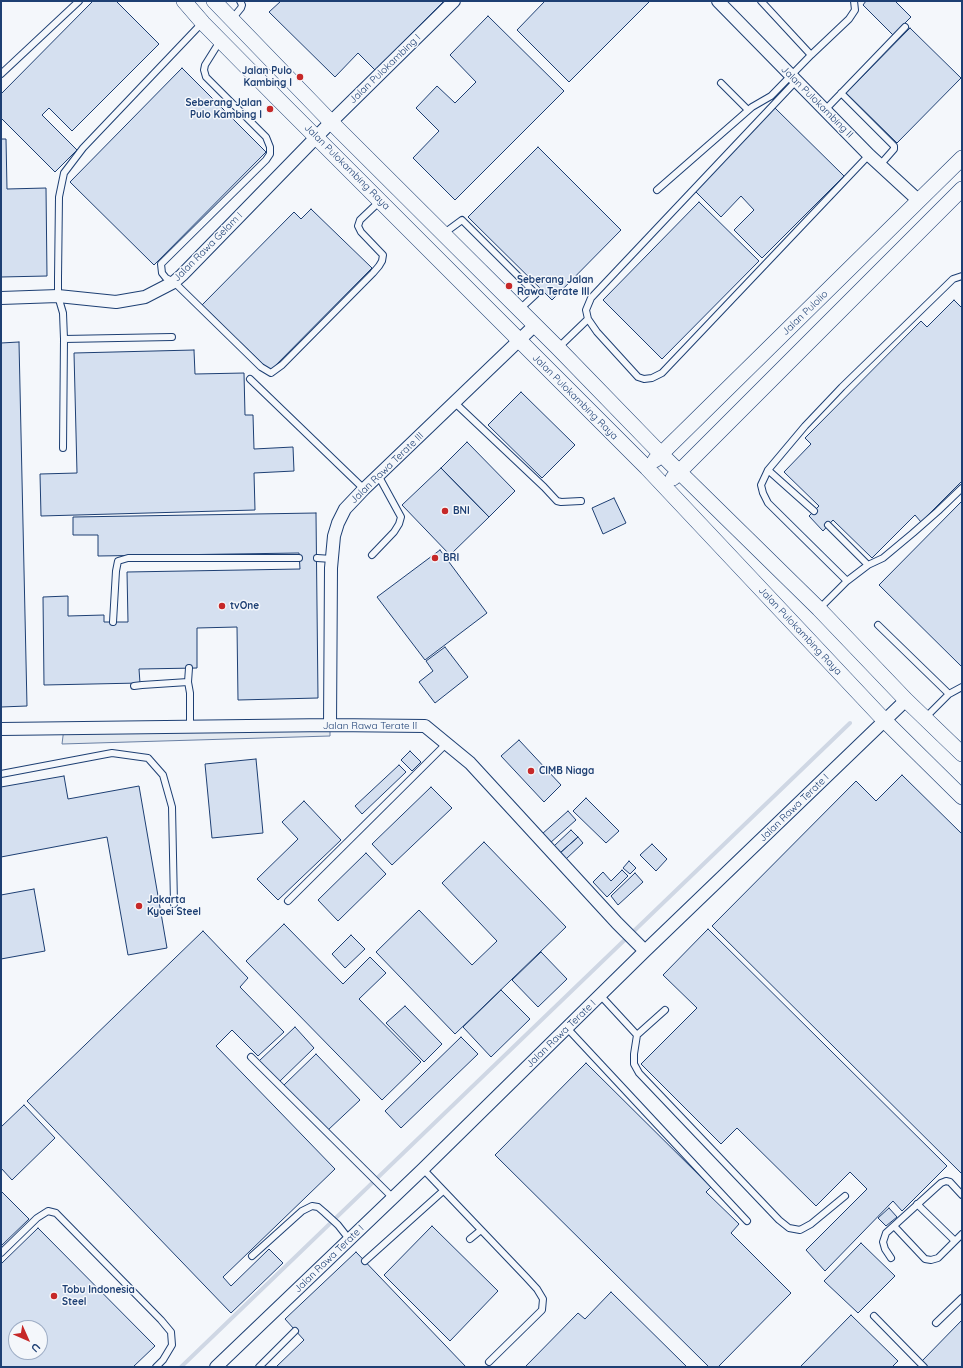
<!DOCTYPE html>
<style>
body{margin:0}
#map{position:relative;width:963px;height:1368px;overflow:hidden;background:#f4f7fb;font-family:Quicksand,sans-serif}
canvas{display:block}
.frame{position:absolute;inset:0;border:2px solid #1d3f73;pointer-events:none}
.north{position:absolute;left:8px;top:1320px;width:40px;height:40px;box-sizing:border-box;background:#f4f7fb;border:1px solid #9eadc5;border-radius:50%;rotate:135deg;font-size:11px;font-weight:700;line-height:16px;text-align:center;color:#1d3f73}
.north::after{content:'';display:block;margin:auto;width:14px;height:18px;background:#c62828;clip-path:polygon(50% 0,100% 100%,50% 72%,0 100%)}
</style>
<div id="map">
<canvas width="963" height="1368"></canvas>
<div class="frame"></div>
<div class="north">U</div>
</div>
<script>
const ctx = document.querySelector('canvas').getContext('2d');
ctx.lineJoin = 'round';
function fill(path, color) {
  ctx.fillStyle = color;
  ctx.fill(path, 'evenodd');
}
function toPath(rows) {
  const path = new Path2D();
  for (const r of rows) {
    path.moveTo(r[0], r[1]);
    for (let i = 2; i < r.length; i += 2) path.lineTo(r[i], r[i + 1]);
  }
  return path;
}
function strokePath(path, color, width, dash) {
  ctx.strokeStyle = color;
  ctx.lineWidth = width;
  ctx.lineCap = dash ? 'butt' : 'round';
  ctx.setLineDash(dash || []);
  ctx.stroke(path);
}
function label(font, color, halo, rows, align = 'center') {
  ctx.font = font + ' Quicksand,sans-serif';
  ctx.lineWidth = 3;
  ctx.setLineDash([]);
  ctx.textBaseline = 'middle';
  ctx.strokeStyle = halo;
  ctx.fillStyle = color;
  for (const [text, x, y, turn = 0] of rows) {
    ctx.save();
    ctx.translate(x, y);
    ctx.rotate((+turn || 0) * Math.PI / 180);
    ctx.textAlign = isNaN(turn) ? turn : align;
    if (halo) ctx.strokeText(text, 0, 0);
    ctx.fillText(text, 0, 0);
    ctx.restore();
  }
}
const green = toPath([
 [330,725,330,736,62,744,64,728,330,725]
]);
const stream = toPath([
 [181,1367,850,723]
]);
const building = toPath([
 [93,1,116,1,159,44,72,131,49,108,42,115,77,150,55,172,1,118,1,94,93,1],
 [281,1,444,1,375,70,358,53,335,77,269,12,281,1],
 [545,1,650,1,569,82,517,30,545,1],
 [866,1,895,1,911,17,893,35,863,5,866,1],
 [488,16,564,91,455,200,413,158,439,131,416,108,437,86,455,103,476,82,450,55,488,16],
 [910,28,961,78,897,143,846,93,910,28],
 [182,68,266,152,154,265,70,182,182,68],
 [775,108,844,176,762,258,734,230,754,210,741,196,721,217,694,190,775,108],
 [1,139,6,139,7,189,46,188,47,276,1,277,1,139],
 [538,147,621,230,552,300,468,217,538,147],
 [699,202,759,261,662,359,603,300,699,202],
 [311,209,372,268,270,371,202,305,294,212,301,219,311,209],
 [954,300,962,308,962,481,921,522,915,515,872,558,833,520,823,531,809,516,819,506,784,472,811,444,805,438,921,321,927,327,954,300],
 [19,342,27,706,1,707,1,343,19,342],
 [194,350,195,374,244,373,245,415,253,415,254,449,293,447,294,471,254,473,255,510,41,516,40,474,77,473,74,353,194,350],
 [521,392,575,445,542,478,488,425,521,392],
 [467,442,515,491,489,517,441,468,467,442],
 [441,468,489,517,450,555,402,505,441,468],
 [614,498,626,523,603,534,592,508,614,498],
 [962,501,962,667,879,585,962,501],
 [316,513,318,698,238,700,237,627,197,628,197,668,139,669,140,683,44,685,43,597,68,596,68,616,104,615,104,622,128,622,127,572,300,569,299,553,98,556,98,535,73,535,73,517,316,513],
 [440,550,487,613,425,660,377,597,440,550],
 [445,647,468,677,435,703,419,682,433,671,426,661,445,647],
 [519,740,561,785,544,802,501,756,519,740],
 [410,751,421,762,412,771,401,760,410,751],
 [256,759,263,833,212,838,205,764,256,759],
 [399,765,406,772,362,814,355,806,399,765],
 [902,775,962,834,962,1174,712,926,856,781,876,801,902,775],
 [64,776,68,799,139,786,167,948,128,955,107,837,1,857,1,787,64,776],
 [431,787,452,808,392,865,372,844,431,787],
 [586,798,619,831,606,843,573,811,586,798],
 [304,801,341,840,278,900,257,879,298,839,282,822,304,801],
 [568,811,576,820,550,843,542,834,568,811],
 [571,830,578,837,560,853,554,846,571,830],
 [578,837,583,843,566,859,560,853,578,837],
 [484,842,566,927,455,1034,376,952,419,910,472,965,497,941,442,883,484,842],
 [652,844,667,859,656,871,640,855,652,844],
 [366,853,386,874,338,921,318,900,366,853],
 [629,861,636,868,630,874,623,868,629,861],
 [622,870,628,876,607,897,593,882,603,872,611,881,622,870],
 [635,873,643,882,618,905,611,896,635,873],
 [34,889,45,951,1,959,1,895,34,889],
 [284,924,343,984,370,957,386,973,359,999,421,1062,382,1100,246,961,284,924],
 [708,929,947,1166,902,1211,893,1201,825,1271,806,1250,867,1189,850,1172,816,1206,737,1128,721,1144,641,1064,697,1008,663,975,708,929],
 [203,931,248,978,240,987,284,1032,258,1056,232,1030,216,1046,335,1169,223,1277,231,1286,269,1249,283,1263,231,1313,27,1101,203,931],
 [351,935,365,949,345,968,332,954,351,935],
 [541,952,567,979,538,1007,512,980,541,952],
 [501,990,530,1019,491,1057,463,1027,501,990],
 [405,1006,442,1044,424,1062,386,1023,405,1006],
 [295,1027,314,1048,279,1082,259,1061,295,1027],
 [461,1037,478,1054,401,1128,385,1111,461,1037],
 [316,1054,360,1100,328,1130,284,1085,316,1054],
 [586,1063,711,1187,706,1192,739,1224,731,1233,791,1293,718,1367,709,1367,495,1155,586,1063],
 [24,1105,55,1138,12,1180,1,1168,1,1127,24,1105],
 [1,1191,29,1219,1,1246,1,1191],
 [889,1208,897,1217,886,1226,878,1218,889,1208],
 [432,1226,498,1291,450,1341,384,1275,432,1226],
 [38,1228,155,1346,133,1367,1,1367,1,1264,38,1228],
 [16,1328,40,1328,40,1352,16,1352,16,1328],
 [861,1243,895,1276,858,1313,824,1281,861,1243],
 [356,1252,466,1367,276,1367,304,1340,285,1319,356,1252],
 [611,1292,687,1367,525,1367,578,1313,585,1319,611,1292],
 [851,1315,898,1361,892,1367,800,1367,851,1315],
 [962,1320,962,1367,927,1367,921,1362,962,1320]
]);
const service = toPath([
 [761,1,811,55],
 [232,19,241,8,242,5,240,1],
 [220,41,205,65,204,70,206,77,266,137,270,147,270,154,266,160,161,264,162,273,166,278,174,282,261,367,271,373,282,365,373,273,379,266,382,261,383,255,361,232,358,226,360,220,380,201],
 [1,74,79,1],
 [796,81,591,298,586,310,588,319,597,332,638,377,644,379,652,378,662,373,869,155],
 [721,83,748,110],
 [841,93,894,146,894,149,880,165],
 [825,110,905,27],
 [657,190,752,107,771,96,811,55,849,19,855,10,854,1],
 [443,234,462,220,536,294,520,309],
 [64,339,172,337],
 [558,348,588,319],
 [250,379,364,489],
 [454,402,544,487,557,501,561,502,581,501],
 [63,448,64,339,63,313,58,296,58,278,59,197,64,173,83,148,202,23],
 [768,470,814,511],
 [828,525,868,565,847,581],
 [372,555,394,532,399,524,401,517,378,475],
 [317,558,332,559],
 [868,565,883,558,913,533,938,511,962,488],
 [819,609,847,581,768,503,763,493,761,485,768,470,805,426,842,387,953,279,962,276],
 [113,622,116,571,118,561,128,558,299,558],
 [878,625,949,694,925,718],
 [189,668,188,682,190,693,190,727],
 [134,686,142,685,188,682],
 [949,694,962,687],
 [1,774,112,753,148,758,163,775,172,807,174,904],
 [288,901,447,743],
 [601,996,637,1035],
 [665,1010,637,1035,634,1054,634,1064,639,1073,779,1220,789,1228,800,1230,811,1224,845,1196],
 [567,1028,747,1221],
 [251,1057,393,1198],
 [423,1169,526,1277,537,1289,543,1299,542,1310,489,1362],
 [917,1204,955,1241],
 [894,1226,925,1259,931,1260,938,1258,962,1234],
 [470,1239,481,1230],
 [1,1253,37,1218,48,1211,56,1213,161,1320,171,1332,172,1345,163,1360,156,1367],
 [252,1256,302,1211,312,1206,318,1207,325,1213,338,1225,349,1239],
 [891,1258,885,1249,883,1242,886,1233,941,1183,946,1181,950,1182,962,1195],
 [365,1261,443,1191],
 [874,1316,924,1367],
 [936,1323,962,1298],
 [259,1367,295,1331]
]);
const minor = toPath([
 [718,1,869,155,919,201],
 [1,298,58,296,116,302,145,297,174,282,182,275,331,122,454,1],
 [330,725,331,568,334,536,338,523,345,509,364,489,534,326],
 [1,729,330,725,425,726,470,763,617,923,645,951],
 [216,1367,423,1169,645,951,906,700]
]);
const tertiary = toPath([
 [184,1,203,23,278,99,647,468,885,721,962,797],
 [214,1,331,122,558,348,661,454,819,609,906,700,962,754],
 [655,460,962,158],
 [673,478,962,189]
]);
const markers = [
 [300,77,4,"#c62828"],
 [270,109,4,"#c62828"],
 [509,286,4,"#c62828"],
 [445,511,4,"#c62828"],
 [435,558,4,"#c62828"],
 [222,606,4,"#c62828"],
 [531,771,4,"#c62828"],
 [139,906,4,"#c62828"],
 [54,1296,4,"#c62828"]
];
const streetNames = [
 ["Jalan Pulokambing I",385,69,-44],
 ["Jalan Pulokambing II",817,102,45],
 ["Jalan Pulokambing Raya",347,167,45],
 ["Jalan Rawa Gelam I",208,247,-45],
 ["Jalan Pulolio",805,313,-44],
 ["Jalan Pulokambing Raya",575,397,45],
 ["Jalan Rawa Terate III",387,468,-44],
 ["Jalan Pulokambing Raya",800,631,47],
 ["Jalan Rawa Terate II",370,726],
 ["Jalan Rawa Terate I",794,808,-44],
 ["Jalan Rawa Terate I",561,1034,-44],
 ["Jalan Rawa Terate I",329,1259,-44]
];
const poiNames = [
 ["Jalan Pulo",292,71,"right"],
 ["Kambing I",292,83,"right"],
 ["Seberang Jalan",262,103,"right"],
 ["Pulo Kambing I",262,115,"right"],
 ["Seberang Jalan",517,280],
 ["Rawa Terate III",517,292],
 ["BNI",453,511],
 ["BRI",443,558],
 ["tvOne",230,606],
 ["CIMB Niaga",539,771],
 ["Jakarta",147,900],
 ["Kyoei Steel",147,912],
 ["Tobu Indonesia",62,1290],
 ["Steel",62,1302]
];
fill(green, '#e3e9f0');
strokePath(green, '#687fa3', 1);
strokePath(stream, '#cfd7e4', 4);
fill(building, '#d5e0f0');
strokePath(building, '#1d3f73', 1);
strokePath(service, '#1d3f73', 8);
strokePath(minor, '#1d3f73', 14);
strokePath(tertiary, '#1d3f73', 16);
strokePath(service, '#f4f7fb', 6);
strokePath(minor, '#f4f7fb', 12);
strokePath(tertiary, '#f4f7fb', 15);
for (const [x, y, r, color] of markers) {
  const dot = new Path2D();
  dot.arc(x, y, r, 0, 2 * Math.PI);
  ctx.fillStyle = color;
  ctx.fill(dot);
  strokePath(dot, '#f4f7fb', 1.5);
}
label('10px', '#1d3f73', '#f4f7fb', streetNames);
label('bold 10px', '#1d3f73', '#f4f7fb', poiNames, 'left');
</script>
